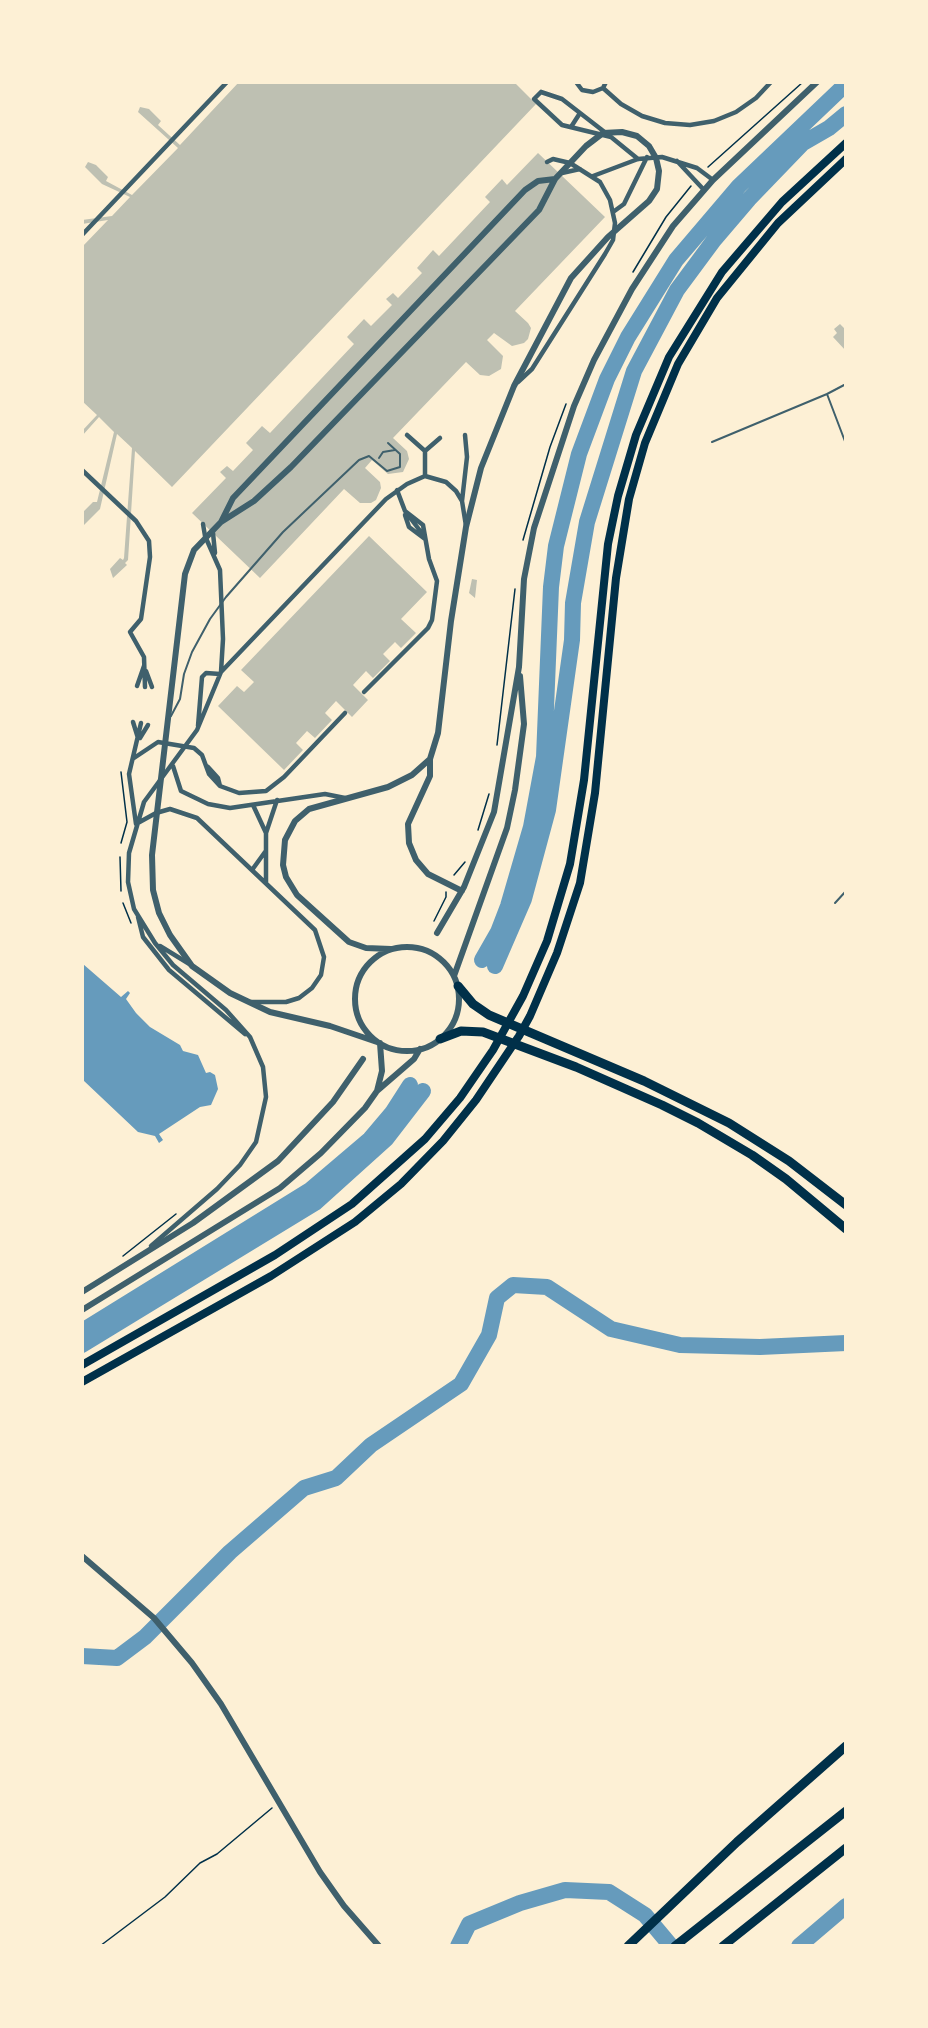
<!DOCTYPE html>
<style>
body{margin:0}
#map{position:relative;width:928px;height:2028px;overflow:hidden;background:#fdf0d5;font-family:"Noto Sans",sans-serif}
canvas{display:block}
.frame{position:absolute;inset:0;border:84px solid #fdf0d5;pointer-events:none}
</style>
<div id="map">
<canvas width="928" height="2028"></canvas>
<div class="frame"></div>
</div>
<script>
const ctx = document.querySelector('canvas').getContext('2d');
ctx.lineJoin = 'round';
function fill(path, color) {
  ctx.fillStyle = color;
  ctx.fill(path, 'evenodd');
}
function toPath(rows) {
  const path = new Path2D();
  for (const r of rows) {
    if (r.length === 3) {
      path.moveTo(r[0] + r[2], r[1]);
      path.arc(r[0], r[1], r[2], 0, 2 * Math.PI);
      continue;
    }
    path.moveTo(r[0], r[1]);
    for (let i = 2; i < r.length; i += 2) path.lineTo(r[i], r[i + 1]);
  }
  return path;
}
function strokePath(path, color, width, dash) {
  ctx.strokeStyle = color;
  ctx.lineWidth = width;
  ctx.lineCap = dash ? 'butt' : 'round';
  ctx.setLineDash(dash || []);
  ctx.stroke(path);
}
const water = toPath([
 [83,964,121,997,128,991,130,993,126,999,136,1013,150,1027,180,1045,183,1051,198,1055,206,1073,210,1072,215,1075,218,1089,211,1105,200,1107,159,1134,163,1140,159,1143,155,1136,138,1132,83,1080]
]);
const river = toPath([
 [482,960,498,932,508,906,531,827,544,757,551,587,556,546,579,454,607,379,628,337,676,260,739,186,846,84],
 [495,966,524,899,548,810,572,640,573,603,587,522,634,371,677,290,714,240,749,199,803,143,829,128,846,114],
 [82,1331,310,1190,370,1139,392,1113,410,1085],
 [82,1345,315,1203,386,1139,423,1091],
 [82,1656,117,1658,145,1637,230,1552,304,1488,336,1478,371,1445,461,1384,489,1335,497,1298,513,1285,547,1287,611,1329,680,1345,760,1347,846,1343],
 [458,1946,469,1924,520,1903,565,1890,609,1892,645,1915,671,1946],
 [799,1946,846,1906]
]);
const building = toPath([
 [239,82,514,82,536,104,172,487,135,451,128,560,125,563,127,565,113,578,110,569,120,558,123,560,124,558,132,448,117,434,100,509,84,525,82,513,93,502,97,502,114,432,99,417,82,436,82,431,97,415,82,401,82,247,108,220,82,224,82,220,112,216,130,197,102,184,85,167,88,162,96,165,108,177,106,181,132,195,178,148,138,112,140,107,149,109,161,121,158,125,180,145],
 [538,153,605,217,515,311,528,323,531,328,528,339,524,343,512,346,494,333,487,340,503,356,501,369,489,376,480,375,466,362,393,438,407,451,409,459,403,472,388,474,372,460,365,468,380,482,381,488,376,500,371,503,360,503,344,489,260,578,192,513,226,478,220,472,227,466,233,471,253,450,246,443,262,426,270,433,354,344,347,337,364,319,371,326,392,305,386,299,393,293,398,298,422,273,417,268,433,250,439,256,490,202,485,197,502,179,507,185],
 [840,324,846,330,846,351,833,337,837,333,834,329],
 [369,536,427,592,401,619,416,633,401,648,395,642,383,654,390,661,373,678,366,671,353,685,368,700,352,717,336,701,325,713,332,720,315,738,307,731,296,743,303,750,284,770,218,706,237,686,244,692,254,682,241,670],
 [472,579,477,580,475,598,469,593]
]);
const path = toPath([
 [708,167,803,82],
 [633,272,666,217,691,186],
 [523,540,550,447,566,404],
 [497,745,515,589],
 [121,772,127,822,121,843],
 [478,830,489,794],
 [120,857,121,891],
 [454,875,465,862],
 [123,903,131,923],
 [434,921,446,897,446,892],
 [123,1256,176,1214],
 [100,1946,165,1897,200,1863,217,1854,272,1808]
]);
const service = toPath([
 [846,384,827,394,846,444],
 [712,442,827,394],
 [379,458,383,452,395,450],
 [171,716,180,699,184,674,192,652,210,619,226,597,283,532,359,460,369,456,387,471,400,467,400,454,388,443],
 [835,903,846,891]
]);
const minor = toPath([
 [576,82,582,90,593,92,603,88,606,82],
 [603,88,621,104,642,116,665,123,690,125,714,121,736,112,756,98,771,82],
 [541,92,562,99,611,137,562,125,534,99,541,92],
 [571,127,580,113],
 [611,137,638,159],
 [677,161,704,190],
 [562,173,580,169],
 [593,176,638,159,662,157,697,168,713,180],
 [613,212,624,204,647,157],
 [82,235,227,82],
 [518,382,532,369,605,254,613,240,615,223,610,200,600,182,570,163,553,159,547,162],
 [407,435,425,451],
 [82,470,136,521,149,541,150,557,141,619,130,632,144,657,145,687],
 [425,476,425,451,440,438],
 [397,490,405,511,424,536],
 [462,501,467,457,465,435],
 [405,515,409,527,425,539],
 [213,533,215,553],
 [146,671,152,687],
 [221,672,386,499,407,484,425,476,446,482,456,491,462,501,466,526],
 [137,686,144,666],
 [364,692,428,628,432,620,437,581,429,559,423,525,405,511],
 [133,722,138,738],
 [198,726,202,677,206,673,220,674],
 [140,738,148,725],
 [134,758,158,742,194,748,202,755,209,774,220,786,239,793,266,791,284,777,345,713],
 [173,766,181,791,208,804,230,808,325,794,345,798],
 [208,767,218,778,220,786],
 [253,805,266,833],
 [136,824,156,813,170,809,197,818,315,930,324,957,321,975,312,988,299,998,286,1002,251,1002],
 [136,824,129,774,141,723],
 [252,870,265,852],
 [266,882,266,833,277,800],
 [138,917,143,937,169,970,245,1034],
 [160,946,191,965],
 [151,1246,217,1189,240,1165,256,1142,266,1097,263,1067,250,1037,226,1010,173,965,155,943,134,909,128,882,129,853,144,802,197,730,221,672,223,639,220,570,205,536,203,524]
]);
const tertiary = toPath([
 [221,522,233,498,525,190,538,181,555,179],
 [430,760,430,776,408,824,409,843,416,860,428,874,462,891],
 [437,933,464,887,494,812,519,667,524,579,534,528,574,406,594,360,632,289,673,226,713,180,817,82],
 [407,999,52],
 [454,976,507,828,515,790,524,724,520,676],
 [377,1042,330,1026,270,1012,230,993,192,966,170,935,159,913,153,890,152,855,185,574,194,550,221,522,254,501,291,467,539,210,555,179,586,146,603,133,622,132,637,136,649,146,656,158,659,171,657,189,649,201,608,237,571,278,514,386,481,468,466,527,451,621,438,733,430,759,412,775,388,787,309,809,295,821,285,840,283,865,286,877,297,895,349,942,366,948,391,949],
 [377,1091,382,1071,380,1043],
 [82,1292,193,1223,278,1161,333,1102,363,1059],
 [82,1310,280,1188,321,1153,365,1108,377,1091,414,1059,420,1049],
 [82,1556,154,1618,192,1663,221,1704,320,1872,344,1906,379,1946]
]);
const primary = toPath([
 [82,1365,275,1255,352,1204,425,1139,460,1098,493,1050,523,996,547,941,570,864,584,780,608,544,618,496,636,435,669,357,722,272,782,202,846,143],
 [82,1382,271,1276,355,1222,401,1184,443,1141,476,1100,519,1036,530,1016,557,953,580,883,595,793,616,578,629,499,645,443,678,364,717,298,778,223,846,159]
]);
const motorway = toPath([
 [458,986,473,1004,489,1015,644,1081,729,1123,789,1161,846,1205],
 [440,1039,461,1031,483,1032,576,1067,662,1105,698,1123,752,1155,786,1179,846,1229],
 [628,1946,737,1842,846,1746],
 [675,1946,846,1811],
 [723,1946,846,1848]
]);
fill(water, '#669bbc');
strokePath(river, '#669bbc', 16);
fill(building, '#bec0b2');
strokePath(path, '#003049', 1.5);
strokePath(service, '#3f606c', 2);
strokePath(minor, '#3f606c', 4.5);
strokePath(tertiary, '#3f606c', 6);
strokePath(primary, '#003049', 8);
strokePath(motorway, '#003049', 9);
</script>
